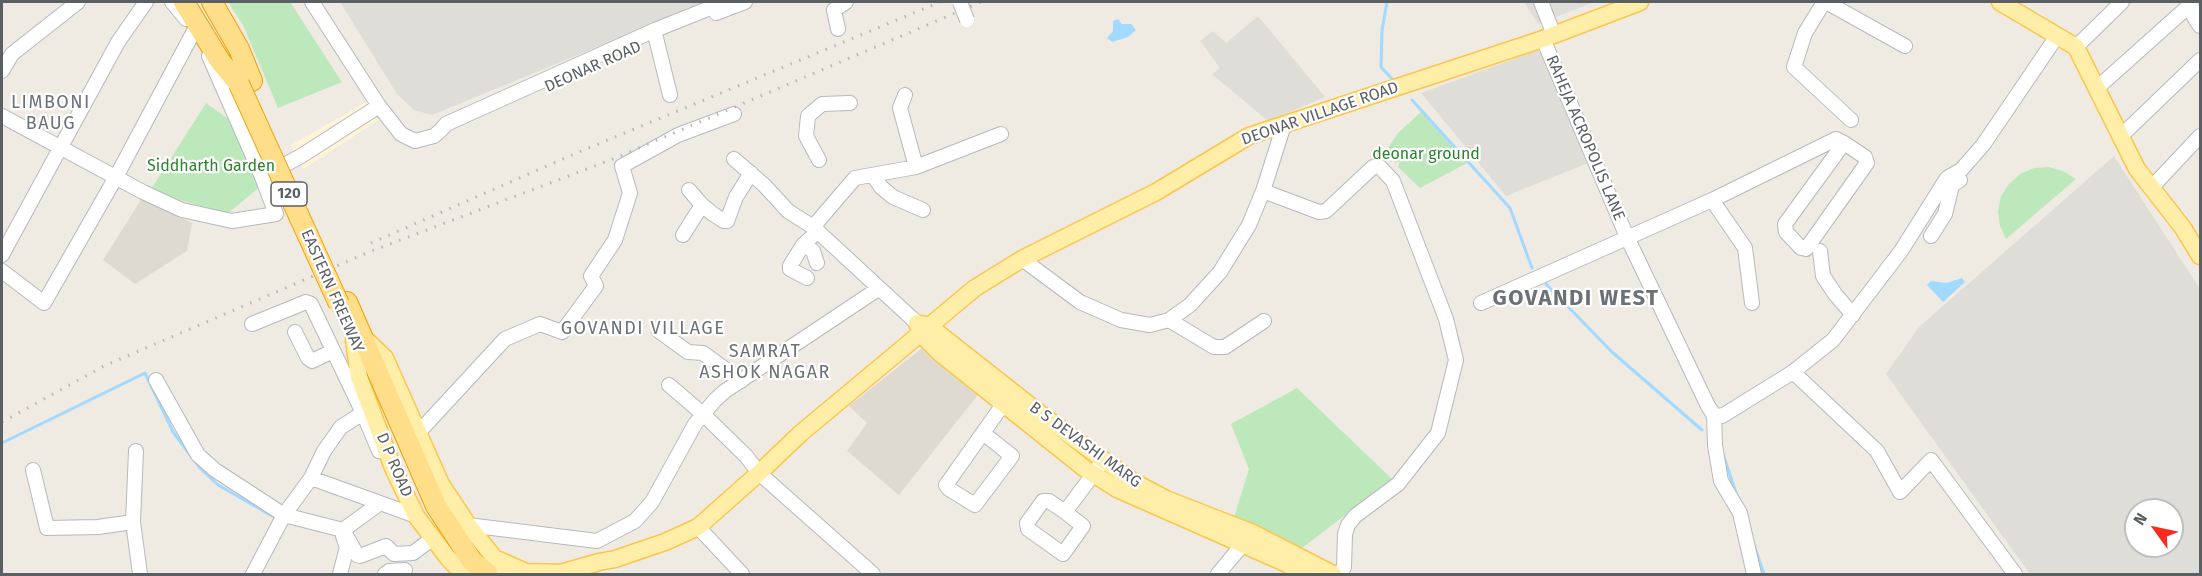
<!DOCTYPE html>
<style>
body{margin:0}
#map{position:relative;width:2202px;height:576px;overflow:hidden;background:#efebe2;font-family:"Fira Sans",sans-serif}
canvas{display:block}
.frame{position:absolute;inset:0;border:3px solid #5a5f64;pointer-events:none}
.north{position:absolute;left:2124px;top:498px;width:60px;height:60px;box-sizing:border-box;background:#fff;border:2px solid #bdbfc1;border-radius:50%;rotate:303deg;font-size:16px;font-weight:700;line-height:24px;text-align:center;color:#5a5f64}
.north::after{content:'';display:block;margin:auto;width:21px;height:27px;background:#f72b20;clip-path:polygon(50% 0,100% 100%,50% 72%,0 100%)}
</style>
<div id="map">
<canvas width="2202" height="576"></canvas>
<div class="frame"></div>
<div class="north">N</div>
</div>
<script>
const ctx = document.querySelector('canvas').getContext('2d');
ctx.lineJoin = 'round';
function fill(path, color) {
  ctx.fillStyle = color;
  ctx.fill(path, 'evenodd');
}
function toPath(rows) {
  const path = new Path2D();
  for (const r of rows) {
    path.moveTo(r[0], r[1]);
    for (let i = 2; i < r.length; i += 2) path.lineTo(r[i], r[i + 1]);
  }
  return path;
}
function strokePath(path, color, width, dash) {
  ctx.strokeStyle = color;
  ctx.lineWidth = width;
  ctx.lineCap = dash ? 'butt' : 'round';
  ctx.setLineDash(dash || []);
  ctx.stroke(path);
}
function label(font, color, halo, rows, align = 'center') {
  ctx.font = font + ' "Fira Sans",sans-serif';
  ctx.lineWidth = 4.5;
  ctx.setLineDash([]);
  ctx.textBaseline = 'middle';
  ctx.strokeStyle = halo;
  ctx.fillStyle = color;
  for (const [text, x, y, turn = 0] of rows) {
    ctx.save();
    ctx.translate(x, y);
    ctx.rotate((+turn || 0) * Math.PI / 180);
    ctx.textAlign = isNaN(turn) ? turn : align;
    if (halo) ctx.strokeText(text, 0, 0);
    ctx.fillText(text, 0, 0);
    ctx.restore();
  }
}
const commercial = toPath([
 [368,101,377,121,304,169,291,145]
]);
const industrial = toPath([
 [340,2,706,2,432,115,414,110,397,94],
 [1524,2,1594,2,1538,24],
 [1258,16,1325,97,1268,121,1212,74,1220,68,1200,41,1213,31,1226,43],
 [1539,50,1588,163,1506,196,1421,93],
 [2114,156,2200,289,2200,574,2030,574,1886,374,1919,327],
 [2136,510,2172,510,2172,546,2136,546]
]);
const education = toPath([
 [142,198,192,223,187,251,135,284,103,260],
 [926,345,980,392,899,495,847,451,867,423,849,406]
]);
const green = toPath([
 [228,2,290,2,342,82,278,108,243,25],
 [206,103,234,123,261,186,227,214,150,191],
 [1422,111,1469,162,1420,188,1398,167,1400,161,1396,163,1393,160,1383,155,1398,133],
 [2049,167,2063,171,2076,179,2006,239,2000,226,1998,211,2001,196,2009,184,2020,174,2034,168],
 [1297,388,1392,479,1301,549,1231,527,1249,469,1231,424]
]);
const water = toPath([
 [1118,19,1122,24,1131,24,1136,30,1128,37,1112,42,1107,38,1113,31,1113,21],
 [1962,278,1965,282,1943,302,1927,285,1931,281,1946,283]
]);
const stream = toPath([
 [1387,2,1382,30,1381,67,1394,81],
 [1412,100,1510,208,1532,268],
 [1546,284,1612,352,1702,430],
 [2,443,145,373,173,432,200,468,218,485,274,517],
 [1723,454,1737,496],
 [1754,545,1764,574]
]);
const minor = toPath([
 [172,2,186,19],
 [312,2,379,106,401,134,415,141,434,136,441,130,446,124,655,30,725,2],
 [1541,2,1554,35],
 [1824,2,1805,33,1794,67,1851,120],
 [1826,2,1905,46],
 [2191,2,2194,17,2200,26],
 [716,13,745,2],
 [838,29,834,10,846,2],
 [656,38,670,95],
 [1543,39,1627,237,1708,406,1714,415,1722,416,1793,372,1877,451,1900,492,1931,460,2015,574],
 [2076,47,2122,2],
 [209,56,262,177],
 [2,71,12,54,78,2],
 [2096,89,2191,4],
 [905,95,900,108,916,167],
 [2,116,143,192,182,210,232,221,276,214,262,177,301,156,379,106],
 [2120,137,2200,60],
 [734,159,764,185,788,211,813,227],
 [819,160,806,136,808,116,822,104,850,103],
 [873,175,881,187,893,197,923,210],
 [2151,188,2200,136],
 [689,190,702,205],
 [1263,191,1319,212,1326,211,1373,167,1380,167,1393,181,1446,319,1456,360,1438,433,1398,484,1355,516,1348,525,1345,534,1344,567,1340,574],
 [1712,200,1745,248,1752,303],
 [683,235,702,205,713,214,724,221,727,221,736,197,751,173],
 [1931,236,1945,214,1952,185,1960,180],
 [804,244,813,251,817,263],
 [1820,251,1823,276,1835,294,1853,315],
 [2,255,118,42,146,2],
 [1022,259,1080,302,1121,320,1150,325,1169,320,1190,305,1220,272,1249,225,1263,191,1284,125],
 [2,271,44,303,116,177,194,31],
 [807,278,790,269,790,266,803,245,818,231],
 [1481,303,1712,200,1836,139,1844,143,1865,157,1867,163,1806,249,1801,248,1786,232,1785,224,1844,143],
 [1169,320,1214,347,1225,347,1264,321],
 [917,323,813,227,855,178,916,167,1001,134],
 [252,324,306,302,311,304,363,413],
 [659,331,688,352,703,353,741,381],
 [295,332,308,358,312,361,333,351],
 [1793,372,1833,340,1901,251,1947,178,1961,170,1983,145,2057,36],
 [156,380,198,455,215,470,284,515,343,530,357,555,360,556,386,546,394,554,413,553,433,538],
 [669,385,704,415,746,456,759,473,873,574],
 [1714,415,1715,445,1721,481,1740,513,1754,574],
 [418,433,505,339,540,324,562,332,596,286,591,276,615,240,630,193,622,166,678,135,734,114],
 [983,433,1012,456,975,505,949,489,946,485,1009,396],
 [136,451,133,522,140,574],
 [33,470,47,528,98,527,133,522],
 [311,478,324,451,341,427,363,413,379,451],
 [1065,512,1083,526,1063,554,1028,529,1027,523,1043,501,1049,501,1065,512,1103,461],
 [468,525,597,541,635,521,652,502,695,424,715,400,725,391,878,289],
 [698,527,742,574],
 [343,530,380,503],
 [253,574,284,515,311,478,416,516],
 [340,574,347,547,343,536],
 [385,574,389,571,405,570],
 [1218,574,1249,537]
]);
const major = toPath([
 [2000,2,2076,47,2137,169,2183,228,2200,256],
 [917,323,921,334,941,354,1084,468,1117,489,1285,563,1305,574],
 [921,324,929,326,1042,415,1134,482,1166,499,1253,533,1333,574],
 [365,339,385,358,441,484,468,525,507,574],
 [354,340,359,377,393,468,416,516,448,558,463,574],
 [499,560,526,572,565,573],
 [557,574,599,562,615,559,665,542,698,527,759,473,801,433,975,288,1022,259,1156,192,1249,136,1543,39,1640,2]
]);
const highway = toPath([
 [184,2,220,61,239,84],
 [212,2,239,49,252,81],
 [347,302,436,506,472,561,488,574]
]);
const rail = toPath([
 [371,243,579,152,940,2],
 [2,422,104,366,369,252,613,159,981,2]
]);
const minorBridge = toPath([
 [960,2,967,20]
]);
const highwayBridge = toPath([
 [239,84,339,304]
]);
const shields = [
 [289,194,36]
];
const shieldNames = [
 ["120",289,194]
];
const streetNames = [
 ["DEONAR ROAD",593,67,-24],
 ["DEONAR VILLAGE ROAD",1320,114,-19],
 ["RAHEJA ACROPOLIS LANE",1585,138,67],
 ["EASTERN FREEWAY",332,291,66],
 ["B S DEVASHI MARG",1085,445,36],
 ["D P ROAD",394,465,67]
];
const parkNames = [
 ["deonar ground",1426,155],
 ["Siddharth Garden",211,167]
];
const neighbourhoodNames = [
 ["LIMBONI",51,103],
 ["BAUG",51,124],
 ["GOVANDI VILLAGE",643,329],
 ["SAMRAT",765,352],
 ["ASHOK NAGAR",765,373]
];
const districtNames = [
 ["GOVANDI WEST",1576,299]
];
fill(commercial, '#fff4d7');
fill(industrial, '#dfddd7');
fill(education, '#dedad1');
fill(green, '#bde8bc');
fill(water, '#a2d9ff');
strokePath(stream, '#a2d9ff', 3);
strokePath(minor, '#b5b9be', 16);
strokePath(major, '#fcc64d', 19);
strokePath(highway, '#f19f00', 22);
strokePath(minor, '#fff', 14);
strokePath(major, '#ffeea7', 16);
strokePath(highway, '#ffde89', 20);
strokePath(rail, '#b4b5b5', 3, [1.5, 8]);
strokePath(minorBridge, '#b5b9be', 16, []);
strokePath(highwayBridge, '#f19f00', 22, []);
strokePath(minorBridge, '#fff', 14);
strokePath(highwayBridge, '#ffde89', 20);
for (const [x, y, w] of shields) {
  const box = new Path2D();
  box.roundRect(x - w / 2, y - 12, w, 24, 4.5);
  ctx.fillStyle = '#fff';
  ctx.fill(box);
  strokePath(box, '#5a5f64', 1.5);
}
label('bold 15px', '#5a5f64', null, shieldNames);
label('16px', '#5a5f64', '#fff', streetNames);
label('16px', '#2d822e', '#fff', parkNames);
ctx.letterSpacing = '1.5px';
label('18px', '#6b7176', '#fff', neighbourhoodNames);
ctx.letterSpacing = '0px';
ctx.letterSpacing = '1.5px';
label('bold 22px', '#6b7176', '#fff', districtNames);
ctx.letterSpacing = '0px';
</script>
